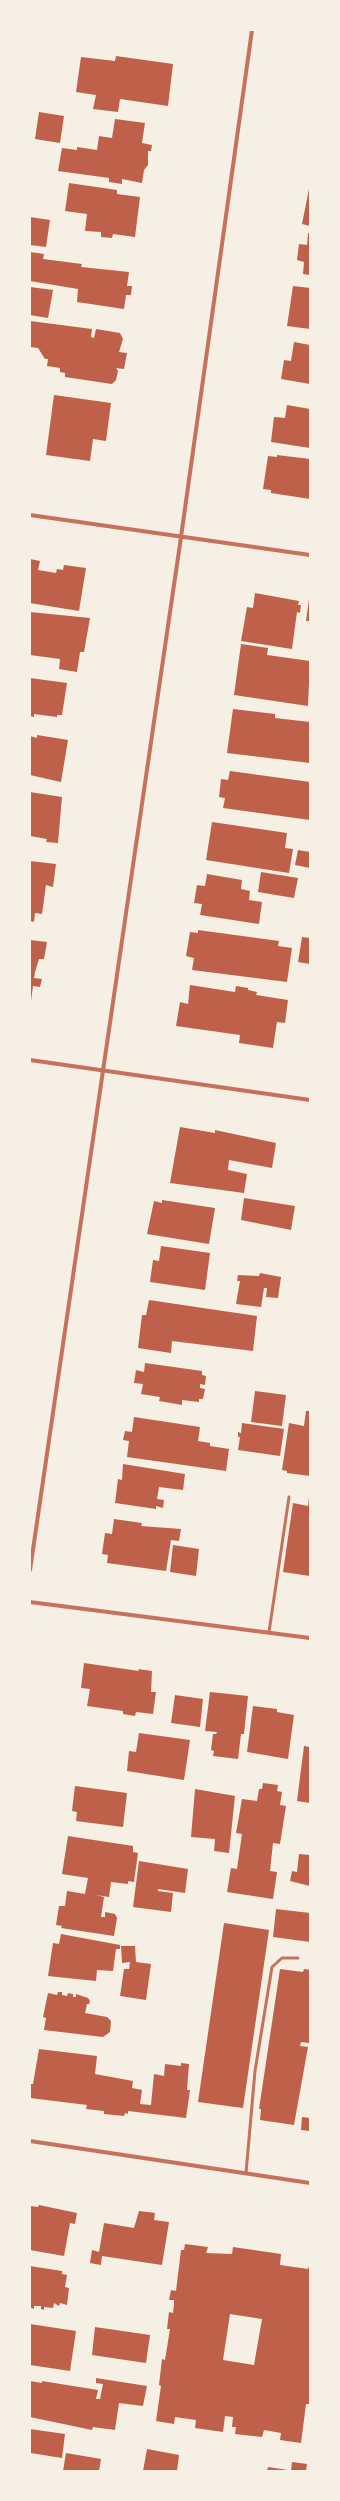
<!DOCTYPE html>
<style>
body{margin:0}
#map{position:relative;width:340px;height:2501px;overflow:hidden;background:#f6efe4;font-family:Raleway,sans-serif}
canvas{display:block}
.frame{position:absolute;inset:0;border:31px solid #f6efe4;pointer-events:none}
</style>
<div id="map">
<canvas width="340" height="2501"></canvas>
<div class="frame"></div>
</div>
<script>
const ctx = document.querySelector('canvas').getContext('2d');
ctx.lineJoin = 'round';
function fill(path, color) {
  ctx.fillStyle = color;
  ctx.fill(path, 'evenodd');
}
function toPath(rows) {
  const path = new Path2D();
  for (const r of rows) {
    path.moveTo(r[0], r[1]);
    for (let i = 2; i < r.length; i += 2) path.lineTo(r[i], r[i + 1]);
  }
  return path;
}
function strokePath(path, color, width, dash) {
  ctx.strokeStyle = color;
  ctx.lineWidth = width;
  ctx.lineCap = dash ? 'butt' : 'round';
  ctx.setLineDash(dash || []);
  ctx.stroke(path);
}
const building = toPath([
 [116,56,173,64,168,106,120,99,118,112,93,109,96,95,76,92,81,57,115,61],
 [39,112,64,116,60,143,35,139],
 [115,119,145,123,142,143,152,145,151,151,148,151,148,165,144,170,142,183,122,179,122,184,109,182,109,178,58,171,62,148,77,150,77,147,97,150,99,136,112,138],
 [69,183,117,190,117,194,140,197,135,237,113,234,112,238,101,237,101,232,85,231,87,214,65,211],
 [310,184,310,226,302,224],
 [30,217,50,220,46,247,30,245],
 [308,233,310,233,310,275,303,274,304,262,297,260,299,244,307,245],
 [30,252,44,254,43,259,82,264,81,267,129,272,127,286,132,286,131,295,126,295,124,309,77,302,78,289,30,281],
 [293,286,310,288,310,329,287,326],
 [30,287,53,290,48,318,30,315],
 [30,321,92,329,91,337,94,338,96,329,120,333,123,339,119,352,127,353,124,369,116,368,118,371,116,380,112,384,65,377,65,373,60,372,60,368,47,366,48,359,45,359,38,348,30,347],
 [294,342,310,345,310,384,281,379,284,360,291,361],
 [54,395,111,403,106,441,93,439,90,461,46,455],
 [287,405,310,409,310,448,271,442,274,417,285,418],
 [277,455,310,459,310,499,271,493,271,490,263,489,268,456,277,457],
 [30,559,40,561,38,570,56,573,57,569,63,570,64,565,86,568,79,611,30,603],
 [255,593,299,601,298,605,301,605,300,613,297,612,292,649,241,641,247,607,253,608],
 [309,599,310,599,310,621,306,621],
 [30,612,90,618,84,652,80,652,77,672,59,669,60,659,30,655],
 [241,644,268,648,267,655,310,661,308,706,234,695],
 [30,678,67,683,62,715,57,715,57,717,34,714,34,717,30,716],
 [233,709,275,714,275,718,310,722,310,763,227,753],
 [37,735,68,740,61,782,30,775,30,736,37,738],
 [230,771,310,782,310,820,223,808,225,798,219,797,221,779,228,780],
 [30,792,62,797,58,843,46,842,47,839,30,836],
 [212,822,287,833,285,848,293,849,289,873,206,860],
 [298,850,310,852,310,868,295,865],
 [30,861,56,864,53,887,46,885,42,914,35,913,34,922,30,921],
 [261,872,298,878,294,898,258,892],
 [207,874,242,880,241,889,250,891,249,900,262,902,259,924,200,915,202,904,194,903,197,885,205,886],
 [198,930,279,941,278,946,292,948,287,982,192,970,194,958,186,956,190,932,198,933],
 [302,937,310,938,310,964,298,962],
 [30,940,47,942,44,959,39,959,35,972,34,978,42,979,40,987,33,986,31,1001],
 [190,985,235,992,236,986,248,988,248,990,257,992,256,995,288,1000,285,1023,277,1022,273,1048,239,1043,240,1035,176,1026,180,1002,188,1004],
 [180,1127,215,1133,215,1130,276,1143,272,1168,229,1160,228,1170,247,1174,244,1193,170,1183],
 [244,1198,295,1206,291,1230,241,1220],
 [162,1200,215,1208,209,1244,147,1234,154,1201,162,1203],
 [161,1246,210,1253,205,1290,150,1282,153,1260,159,1261],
 [260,1273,281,1277,278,1298,266,1297,267,1288,264,1288,261,1307,236,1304,240,1281,237,1281,238,1275,259,1276],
 [149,1300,257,1316,253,1351,172,1341,171,1353,138,1348,142,1315,146,1315],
 [145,1363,202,1371,202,1375,206,1376,205,1385,200,1384,200,1388,205,1389,203,1399,199,1399,199,1402,182,1400,182,1405,159,1401,160,1397,141,1394,143,1384,134,1383,136,1370,144,1372],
 [255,1391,286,1395,282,1426,251,1422],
 [306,1411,310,1411,310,1476,287,1473,287,1471,282,1470,289,1423,304,1426],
 [134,1417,200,1427,198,1441,210,1443,210,1446,229,1449,226,1471,127,1457,129,1441,123,1440,125,1431,132,1432],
 [242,1423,284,1429,280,1456,238,1450,240,1437,238,1437,238,1432,241,1433],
 [123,1464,185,1474,183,1490,159,1487,157,1499,164,1500,163,1508,156,1506,156,1509,115,1503,118,1479,122,1480],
 [309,1497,310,1576,283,1572,293,1503,308,1506],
 [114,1519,142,1523,141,1526,181,1529,179,1541,171,1540,166,1571,107,1563,108,1555,102,1554,105,1533,112,1534],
 [173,1545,199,1549,196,1576,170,1572],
 [84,1663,139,1671,138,1669,152,1671,151,1692,156,1692,153,1714,136,1712,135,1716,123,1714,123,1711,87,1706,90,1689,81,1688],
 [210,1692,248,1696,244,1734,241,1734,238,1759,213,1756,214,1751,211,1750,213,1734,216,1734,217,1732,205,1731],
 [175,1695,203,1699,200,1727,171,1723],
 [253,1706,277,1709,277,1712,294,1715,288,1759,247,1752],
 [139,1733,190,1740,184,1780,127,1771,129,1751,136,1752],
 [304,1746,310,1747,310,1803,297,1801],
 [263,1783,278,1785,277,1791,282,1792,280,1805,286,1806,280,1844,273,1843,270,1871,277,1872,273,1899,227,1892,231,1868,237,1869,242,1834,236,1833,242,1799,257,1801,259,1789,262,1789],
 [75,1786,127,1793,123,1827,76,1821,77,1812,72,1811],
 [195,1789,235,1796,229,1853,214,1851,215,1839,191,1837],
 [68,1836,133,1846,133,1852,138,1853,134,1882,128,1881,128,1884,111,1882,109,1897,96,1895,104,1897,101,1917,105,1917,105,1912,115,1914,117,1918,114,1936,61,1928,62,1926,56,1925,59,1906,65,1906,67,1891,85,1894,88,1878,62,1874],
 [299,1854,310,1855,310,1886,290,1881,292,1871,297,1872],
 [139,1861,188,1869,185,1893,158,1889,158,1891,173,1893,171,1912,133,1907],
 [276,1909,310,1913,310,1942,273,1937],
 [224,1923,269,1930,243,2108,198,2102],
 [61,1934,120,1945,120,1949,116,1949,113,1971,97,1970,96,1981,48,1976,53,1943,59,1944],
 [121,1946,135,1946,136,1962,151,1964,146,2000,120,1996,124,1969,129,1969,130,1962,122,1963],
 [280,1969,303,1972,304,1969,310,1970,310,2033,309,2043,301,2042,300,2046,308,2047,294,2125,260,2120,261,2109,259,2109],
 [58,1992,62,1992,62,1995,67,1996,68,1993,73,1994,73,1997,76,1997,76,1994,88,1998,90,2001,89,2004,87,2004,85,2013,107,2017,111,2021,110,2032,103,2037,44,2030,46,2018,43,2017,48,1993,57,1995],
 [39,2049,97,2056,95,2074,133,2081,132,2088,142,2090,140,2104,151,2105,154,2074,164,2076,165,2064,181,2066,181,2063,189,2064,187,2090,190,2090,186,2118,128,2111,128,2114,125,2113,124,2116,104,2114,104,2111,86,2109,87,2105,30,2098,31,2084,33,2084],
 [302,2117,310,2118,310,2131,301,2130],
 [39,2205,77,2213,75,2224,70,2223,64,2256,30,2250,30,2206,38,2207],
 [139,2211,155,2213,154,2220,169,2222,162,2265,102,2256,101,2265,90,2263,92,2250,99,2252,104,2223,134,2228],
 [185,2244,208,2247,206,2253,232,2254,233,2247,281,2254,280,2265,308,2269,310,2263,310,2404,306,2404,301,2443,280,2440,281,2433,264,2430,262,2437,235,2434,236,2427,232,2427,233,2417,225,2416,223,2432,195,2428,196,2420,175,2417,174,2424,156,2421,161,2386,159,2385,162,2359,165,2360,170,2329,167,2329,169,2312,173,2313,174,2305,174,2300,169,2300,171,2290,176,2291,181,2250,184,2250],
 [230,2314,262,2319,254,2365,223,2360],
 [30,2266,62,2271,62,2274,67,2275,65,2287,69,2288,67,2305,60,2303,59,2306,54,2303,53,2308,44,2307,44,2310,41,2309,41,2306,34,2306,34,2309,31,2308],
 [30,2324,76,2331,70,2371,30,2365],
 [95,2327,150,2335,146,2363,92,2355],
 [96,2378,147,2386,143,2406,119,2403,115,2430,93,2427,92,2430,30,2417,30,2381,42,2383,42,2381,98,2390,96,2399,100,2399,103,2384,96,2383],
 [30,2429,65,2434,62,2458,31,2453,30,2457],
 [147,2449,179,2455,177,2471,143,2471],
 [66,2453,101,2459,99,2471,63,2471],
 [292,2462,307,2464,306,2471,291,2471],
 [268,2467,288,2470,288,2471,267,2471]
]);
const service = toPath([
 [269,1632,289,1497],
 [246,2173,255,2071,272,1967,282,1958,298,1958]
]);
const minor = toPath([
 [30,515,310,555],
 [30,1060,310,1100],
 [30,1570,181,537,252,30],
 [30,1602,310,1638],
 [30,2141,310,2183]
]);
fill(building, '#bf614a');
strokePath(service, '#c5725c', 3);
strokePath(minor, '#c5725c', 4);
</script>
